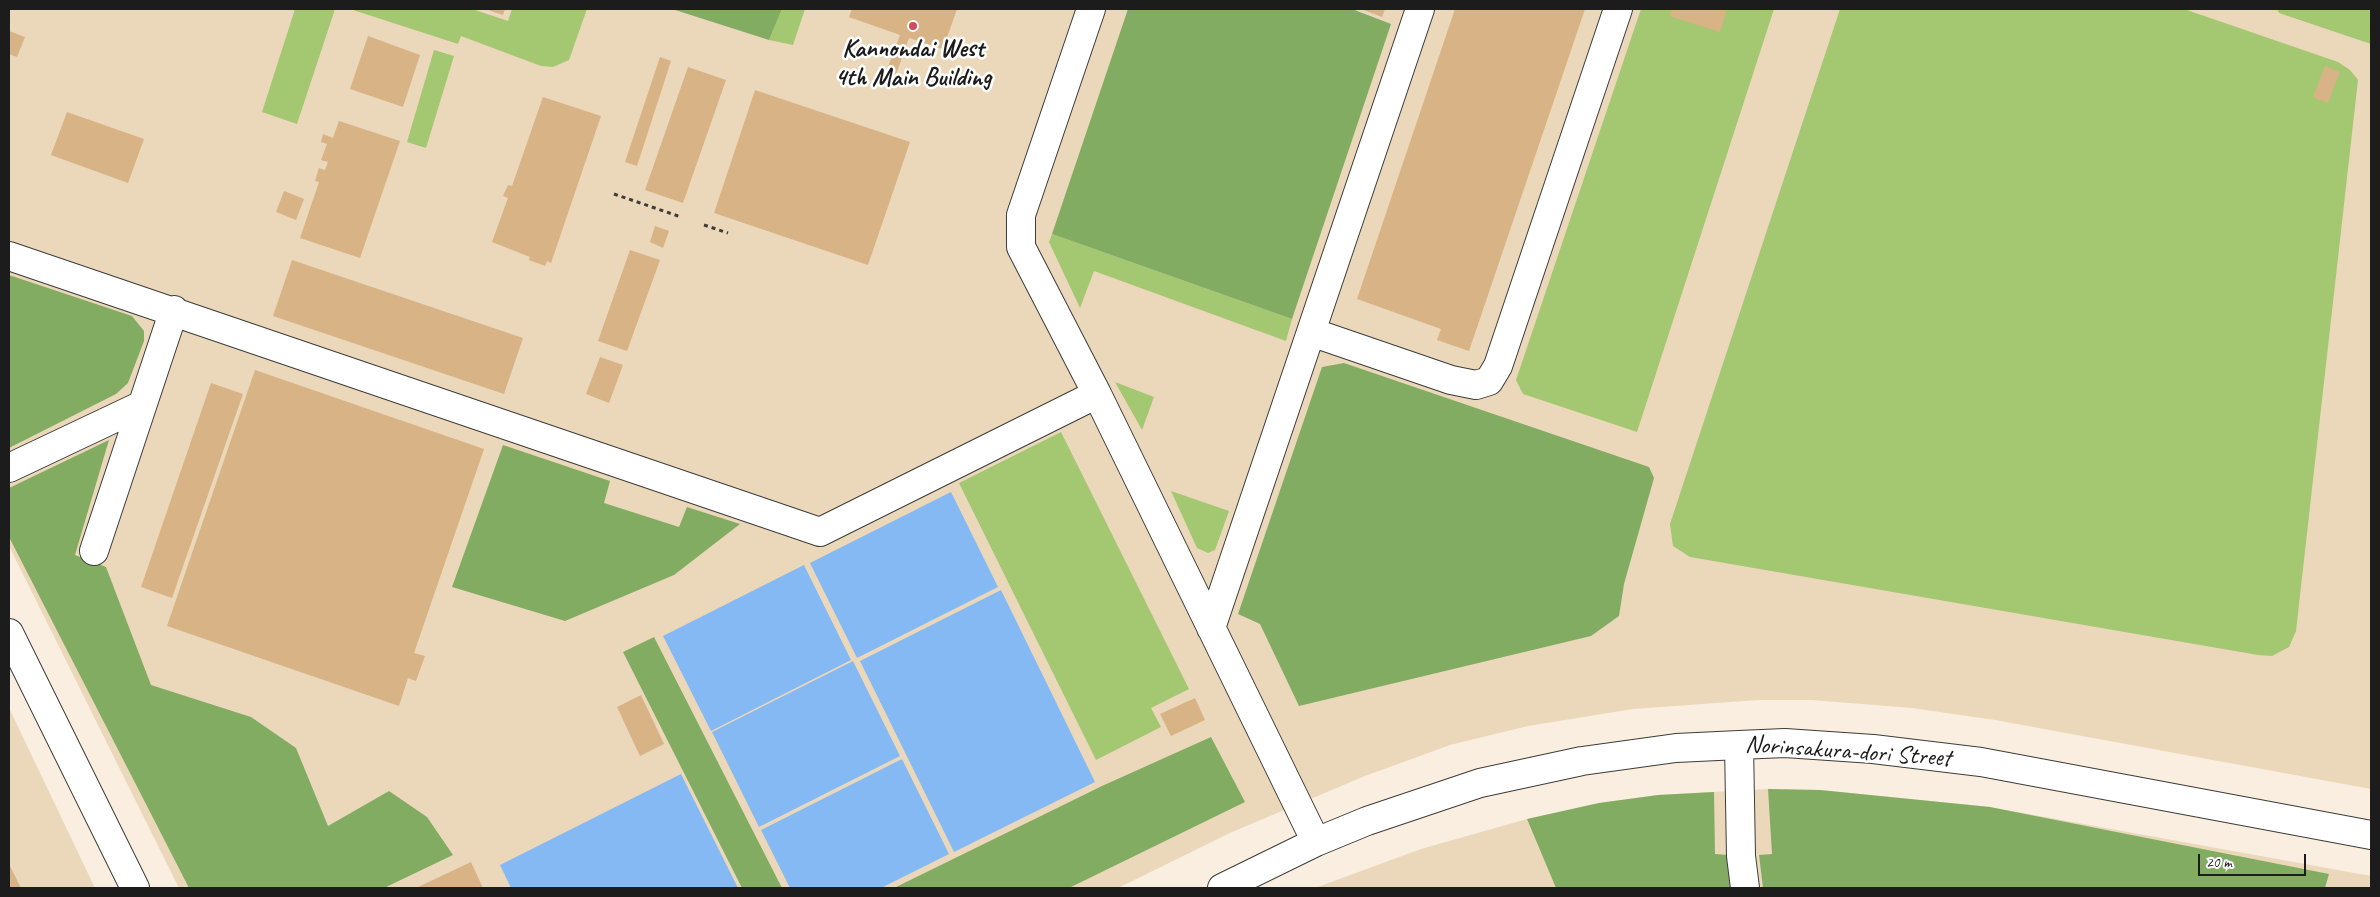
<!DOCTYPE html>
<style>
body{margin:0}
#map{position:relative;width:2380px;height:897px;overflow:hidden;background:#f9eedf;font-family:Caveat,sans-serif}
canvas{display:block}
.frame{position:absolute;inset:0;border:10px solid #1c1c1c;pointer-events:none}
.scale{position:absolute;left:2198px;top:854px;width:108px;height:22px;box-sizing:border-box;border:2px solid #1c1c1c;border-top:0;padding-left:6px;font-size:15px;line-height:18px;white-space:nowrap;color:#1c1c1c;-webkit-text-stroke:4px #fff;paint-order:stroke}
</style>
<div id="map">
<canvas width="2380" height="897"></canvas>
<div class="frame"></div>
<div class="scale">20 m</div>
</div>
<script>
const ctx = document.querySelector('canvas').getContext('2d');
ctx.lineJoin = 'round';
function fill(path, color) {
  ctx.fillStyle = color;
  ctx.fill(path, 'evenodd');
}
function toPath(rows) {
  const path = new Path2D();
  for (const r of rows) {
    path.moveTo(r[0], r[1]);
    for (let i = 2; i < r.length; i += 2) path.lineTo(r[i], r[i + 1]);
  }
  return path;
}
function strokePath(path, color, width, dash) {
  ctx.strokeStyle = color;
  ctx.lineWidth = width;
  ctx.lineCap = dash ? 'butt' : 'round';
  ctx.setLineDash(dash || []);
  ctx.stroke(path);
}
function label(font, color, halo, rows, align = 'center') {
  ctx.font = font + ' Caveat,sans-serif';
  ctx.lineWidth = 5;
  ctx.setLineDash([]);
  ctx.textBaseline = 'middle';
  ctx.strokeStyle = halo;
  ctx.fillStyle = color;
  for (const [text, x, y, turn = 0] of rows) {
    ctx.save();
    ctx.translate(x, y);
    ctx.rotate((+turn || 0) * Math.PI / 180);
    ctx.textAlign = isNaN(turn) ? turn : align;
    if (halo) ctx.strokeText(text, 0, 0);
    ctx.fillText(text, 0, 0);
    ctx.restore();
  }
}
const built = toPath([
 [9,9,2371,9,2371,789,1995,720,1912,708,1812,700,1758,700,1633,709,1528,726,1450,745,1365,776,1232,832,1118,888,179,888,9,546],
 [9,708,95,888,9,888],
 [1768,789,1820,790,1990,807,2371,876,2371,888,1315,888,1421,849,1527,819,1599,803,1658,795]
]);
const green = toPath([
 [295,9,335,9,297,124,262,112],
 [350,9,472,9,508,21,512,9,587,9,569,60,553,67,541,66,461,36,458,44],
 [782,9,805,9,793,45,769,40],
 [1641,9,1774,9,1637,432,1523,394,1516,380],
 [1840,9,2184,9,2338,62,2350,70,2358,80,2296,631,2289,647,2272,656,2258,655,1690,557,1673,546,1670,524],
 [2277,9,2371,9,2371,44,2279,13],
 [434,50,454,56,426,148,407,142],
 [1052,234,1292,319,1286,341,1094,271,1080,308,1049,242],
 [1115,382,1154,397,1142,430],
 [1061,432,1189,689,1151,708,1161,727,1096,760,959,483],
 [1171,491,1229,511,1215,550,1208,553,1197,548]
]);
const forest = toPath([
 [672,9,782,9,769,40],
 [1128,9,1352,9,1391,24,1292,319,1052,234],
 [9,275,132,316,144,331,144,341,128,383,116,394,9,448],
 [1344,363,1649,467,1654,478,1624,584,1619,616,1591,636,1299,706,1260,624,1238,614,1322,367],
 [109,440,75,555,106,567,151,685,251,717,296,748,328,826,389,791,427,817,453,855,384,888,189,888,9,537,9,488],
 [503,445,610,481,604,503,679,527,687,507,740,524,674,575,565,621,452,587],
 [654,637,782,888,742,888,623,652],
 [1211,737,1245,802,1069,888,894,888,1102,786],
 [1768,789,1820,790,1990,807,2329,874,2325,888,1763,888,1759,855,1772,854],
 [1714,792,1715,854,1728,855,1730,888,1556,888,1527,819,1599,803,1658,795]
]);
const water = toPath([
 [951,492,998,587,857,658,810,563],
 [804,565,851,660,711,731,663,636],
 [1001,590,1095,782,954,852,860,661],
 [853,661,900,756,759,827,712,732],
 [902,759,949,854,881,888,790,888,761,830],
 [681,774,738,888,511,888,500,865]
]);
const building = toPath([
 [485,9,505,9,503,15],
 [852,9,957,9,943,49,909,38,893,83,883,80,900,35,849,17],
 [1361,9,1385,9,1382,17],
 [1455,9,1585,9,1469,351,1437,340,1441,329,1357,299],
 [1672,9,1727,9,1720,32,1669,16],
 [9,31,25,37,17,57,9,54],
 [368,36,420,55,403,107,350,89],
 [660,57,671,61,637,166,625,162],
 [2325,66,2340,72,2328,103,2313,97],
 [688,67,726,80,683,203,645,190],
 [755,90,910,142,868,265,714,213],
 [543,97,601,116,551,263,547,261,545,266,529,260,530,257,492,242,508,198,503,196,508,185,512,186],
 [67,112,144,139,128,183,51,155],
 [339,121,400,141,360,258,300,238,319,182,315,181,319,168,325,170,328,162,321,160,327,144,321,142,323,134,333,138],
 [284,191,304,199,296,220,276,212],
 [655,226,669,231,663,248,650,242],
 [630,250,660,260,627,351,598,341],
 [292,260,523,338,504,394,273,316],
 [600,357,623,365,609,403,586,394],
 [255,370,484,449,414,653,425,656,416,681,408,678,399,706,167,626],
 [211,383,243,394,172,598,141,587],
 [641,695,664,744,640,756,617,707],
 [1195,698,1205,720,1171,736,1160,714],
 [471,862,483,888,416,888],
 [9,864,21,888,9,888]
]);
const path = toPath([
 [614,194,681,217],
 [704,225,728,233]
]);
const minor = toPath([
 [1091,9,1021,215,1021,247,1097,394,1316,842],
 [9,256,820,532,1097,394],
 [1311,332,1451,380,1476,385,1489,381,1498,366,1618,9],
 [9,468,140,406],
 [94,551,174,310],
 [1211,628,1420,9],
 [9,633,135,888],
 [1739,745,1741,856,1745,888],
 [1222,888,1316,842,1367,821,1480,783,1582,761,1676,748,1739,745,1785,743,1873,749,1981,762,2371,835]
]);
const markers = [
 [913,26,5,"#d1495b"]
];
const poiNames = [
 ["Kannondai West",913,49],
 ["4th Main Building",913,78]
];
const streetNames = [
 ["Norinsakura-dori Street",1848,752,4]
];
fill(built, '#ebd8ba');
fill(green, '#a4c771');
fill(forest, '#83ac63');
fill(water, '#85b9f3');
fill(building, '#d7b385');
strokePath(minor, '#3d3c39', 30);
strokePath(path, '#3d3c39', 3, [4, 4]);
strokePath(minor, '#fff', 28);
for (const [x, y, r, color] of markers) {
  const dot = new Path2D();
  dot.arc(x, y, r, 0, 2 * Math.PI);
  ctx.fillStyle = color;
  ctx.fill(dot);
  strokePath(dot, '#fff', 2);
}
label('bold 25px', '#1c1c1c', '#fff', poiNames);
label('25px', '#1c1c1c', '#fff', streetNames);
</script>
